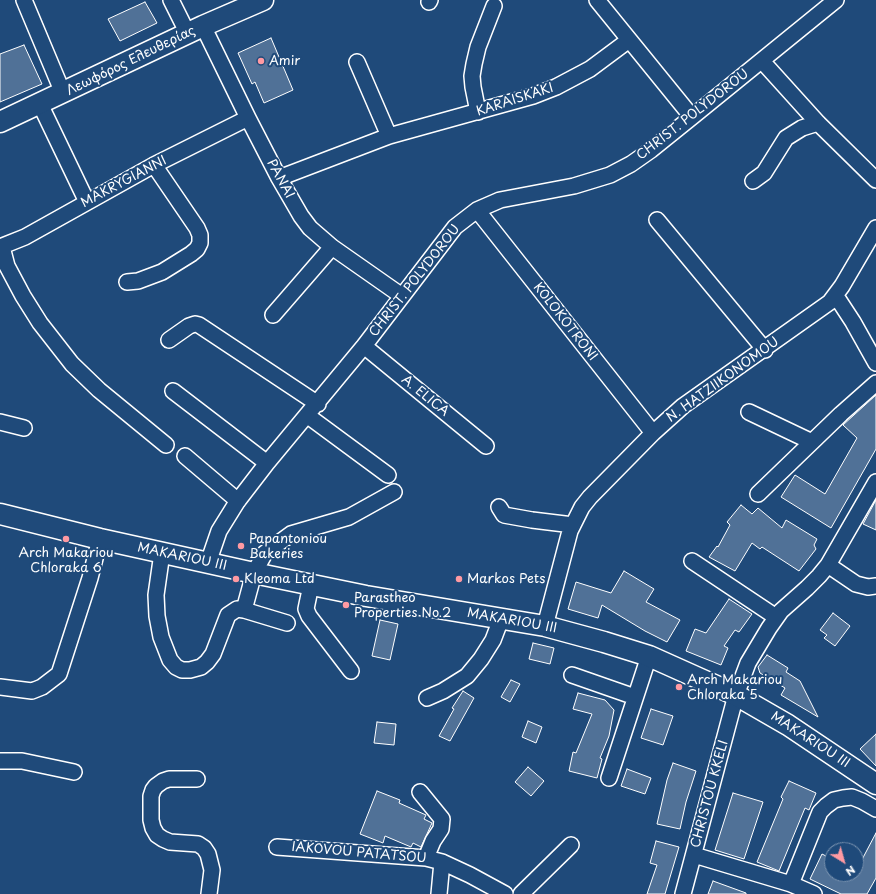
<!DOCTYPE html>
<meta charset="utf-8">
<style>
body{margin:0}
#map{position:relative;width:876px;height:894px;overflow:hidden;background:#1f4a7a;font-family:"Playpen Sans",sans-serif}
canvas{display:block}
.north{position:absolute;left:824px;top:842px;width:40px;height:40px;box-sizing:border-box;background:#1f4a7a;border:1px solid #7992af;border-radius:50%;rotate:143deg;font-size:11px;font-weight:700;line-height:16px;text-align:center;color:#fff}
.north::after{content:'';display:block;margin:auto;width:14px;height:18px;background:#ff9aa2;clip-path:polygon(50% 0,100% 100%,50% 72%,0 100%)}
</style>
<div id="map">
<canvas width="876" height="894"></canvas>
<div class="north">N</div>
</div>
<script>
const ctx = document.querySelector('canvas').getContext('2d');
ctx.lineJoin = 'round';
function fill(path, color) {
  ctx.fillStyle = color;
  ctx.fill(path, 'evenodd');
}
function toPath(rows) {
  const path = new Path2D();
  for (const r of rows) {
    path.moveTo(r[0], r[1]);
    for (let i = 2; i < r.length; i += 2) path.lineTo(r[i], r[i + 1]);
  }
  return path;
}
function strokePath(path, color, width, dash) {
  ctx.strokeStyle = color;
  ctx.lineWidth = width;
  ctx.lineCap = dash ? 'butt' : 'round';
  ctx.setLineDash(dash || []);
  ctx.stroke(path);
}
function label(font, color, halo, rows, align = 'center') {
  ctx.font = font + ' "Playpen Sans",sans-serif';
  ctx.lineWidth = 4;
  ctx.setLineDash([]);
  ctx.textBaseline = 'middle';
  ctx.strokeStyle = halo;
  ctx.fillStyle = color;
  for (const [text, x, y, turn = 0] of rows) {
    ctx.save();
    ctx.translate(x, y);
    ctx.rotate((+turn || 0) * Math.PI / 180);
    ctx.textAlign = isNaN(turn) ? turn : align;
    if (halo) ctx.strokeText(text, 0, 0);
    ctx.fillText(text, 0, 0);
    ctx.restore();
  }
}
const building = toPath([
 [145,2,157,23,120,41,108,19,145,2],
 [271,38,293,90,264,103,255,82,252,84,238,53,271,38],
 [24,45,42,84,0,102,0,54,24,45],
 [876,395,876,449,831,528,781,497,795,475,825,494,857,438,843,425,876,395],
 [876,500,876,530,863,524,876,500],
 [741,505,752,514,758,508,782,528,786,520,817,539,814,545,816,549,799,571,762,547,760,549,752,543,735,571,709,557,717,546,718,547,730,525,727,522,741,505],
 [624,571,654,589,646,602,680,620,667,642,645,631,602,605,598,618,568,609,576,582,611,593,624,571],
 [729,599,752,614,739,632,735,630,724,646,728,648,721,665,686,651,695,629,706,633,729,599],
 [833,613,850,626,835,646,824,638,827,635,820,630,833,613],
 [380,620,398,624,390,660,372,656,380,620],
 [533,643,554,648,550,664,529,659,533,643],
 [767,655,788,668,786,672,800,681,818,717,781,695,785,688,760,673,758,667,767,655],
 [511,680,520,684,510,702,501,697,511,680],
 [463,691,474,698,450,741,439,736,454,709,452,708,463,691],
 [578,693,605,700,614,710,609,736,600,758,602,759,597,778,569,771,573,752,576,753,592,714,573,709,578,693],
 [651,709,673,716,663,745,641,738,651,709],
 [528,721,542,727,536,743,522,737,528,721],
 [377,722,396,724,394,745,374,743,377,722],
 [876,734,876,766,860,749,876,734],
 [673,763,696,771,686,802,680,829,657,824,667,780,673,763],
 [528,767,544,781,531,796,515,782,528,767],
 [627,769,651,778,645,794,621,786,627,769],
 [789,781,816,793,809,810,805,808,779,871,757,862,783,799,781,797,789,781],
 [377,791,400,800,399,803,426,815,424,819,432,823,421,847,413,843,411,847,385,836,383,843,360,834,377,791],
 [733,793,763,802,744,859,715,850,733,793],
 [876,833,876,878,867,894,841,894,810,879,822,854,832,859,832,874,856,874,856,871,876,833],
 [656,841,679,847,665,894,647,894,657,865,650,863,656,841],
 [713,881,746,893,746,894,708,894,713,881]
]);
const minor = toPath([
 [24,0,63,93],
 [171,0,188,34],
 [597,0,692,117],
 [429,2,430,0],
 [203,26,248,118,279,178,301,216,310,228,332,247,402,296],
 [762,61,818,123,876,180],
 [357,62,389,136],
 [40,104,87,202],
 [478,112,473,87,472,76,474,64,478,47,494,6],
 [279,178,389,136,533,96,556,87,590,69,629,40],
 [753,181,764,173,786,138,802,128,818,123],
 [477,210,653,433],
 [657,220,765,350],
 [0,247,25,237,154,165,248,118],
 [2,247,7,266,23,296,40,323,72,364,99,390,166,445],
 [127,282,138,281,162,272,191,254,197,249,200,243,200,235,197,228,154,165],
 [836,296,853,322,876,363],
 [273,315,332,247],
 [169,340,189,326,195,324,199,325,318,404],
 [364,346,486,446],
 [173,391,267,463],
 [749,412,812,442],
 [308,416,388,475],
 [0,422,24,428],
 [185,456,238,501],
 [758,494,841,414,876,383],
 [499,507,504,515,532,520,573,525],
 [162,553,156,595,157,616,161,637,170,660,176,667,182,670,190,670,201,667,207,662,213,654,228,615,237,609,244,610,287,623],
 [692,561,776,617],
 [208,563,219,531,237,502,267,463,364,346,455,227,477,210,500,200,574,186,610,175,631,164,651,150,692,117,836,0],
 [828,565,856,584,868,587,876,586],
 [311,585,307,604,306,609,309,616,351,671],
 [244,610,254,573,265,553,291,534,349,517,394,492],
 [545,626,570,531,582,507,590,497,653,433,683,406,830,302,842,286,876,228],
 [572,675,635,697],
 [0,687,32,691,42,687,59,674,90,578,100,539],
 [427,698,443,691,467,676,481,659,493,640,501,619],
 [0,761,22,761,74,772],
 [609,778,649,656],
 [197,779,169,779,163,781,156,786,153,790,151,796,151,820,153,828,157,835,163,839,170,842,198,844,204,848,208,854,212,870,209,894],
 [420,792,442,819,441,829,433,841,426,858],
 [277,847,426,858,442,862,470,875,505,894],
 [694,855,791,884,814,894],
 [791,884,820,812,826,806,834,800,843,798,852,797,862,801,876,809],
 [439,894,442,862],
 [521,894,571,845],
 [683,894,736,695,748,663,769,628,781,611,807,588,819,576,828,565,876,482]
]);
const major = toPath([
 [0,122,203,26,263,0],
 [0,514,100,539,254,573,366,596,545,626,604,642,649,656,736,695,788,725,876,784]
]);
const markers = [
 [261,61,4,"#ff9aa2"],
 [66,539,4,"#ff9aa2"],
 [241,546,4,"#ff9aa2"],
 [236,579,4,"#ff9aa2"],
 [459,579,4,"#ff9aa2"],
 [346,605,4,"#ff9aa2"],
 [679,687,4,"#ff9aa2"]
];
const streetNames = [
 ["Λεωφόρος Ελευθερίας",131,61,-26],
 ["KARAISKAKI",515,100,-18],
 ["CHRIST. POLYDOROU",693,115,-38],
 ["PANAI",280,179,61],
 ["MAKRYGIANNI",124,182,-28],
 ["CHRIST. POLYDOROU",415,281,-52],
 ["KOLOKOTRONI",565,322,52],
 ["N. HATZIIKONOMOU",723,380,-36],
 ["A. ELICA",425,396,39],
 ["MAKARIOU III",182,557,12],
 ["MAKARIOU III",512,621,10],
 ["MAKARIOU III",810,740,33],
 ["CHRISTOU KKELI",710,794,-75],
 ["IAKOVOU PATATSOU",359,853,5]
];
const poiNames = [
 ["Amir",269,61],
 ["Papantoniou",249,539],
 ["Bakeries",249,554],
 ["Arch Makariou",66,553,"center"],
 ["Chloraka 6",66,568,"center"],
 ["Kleoma Ltd",244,579],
 ["Markos Pets",467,579],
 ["Parastheo",354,598],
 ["Properties No.2",354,613],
 ["Arch Makariou",687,680],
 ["Chloraka 5",687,695]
];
fill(building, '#507197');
strokePath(building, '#fff', 1);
strokePath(minor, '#fff', 18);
strokePath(major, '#fff', 23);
strokePath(minor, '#1f4a7a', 15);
strokePath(major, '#1f4a7a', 20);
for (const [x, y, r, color] of markers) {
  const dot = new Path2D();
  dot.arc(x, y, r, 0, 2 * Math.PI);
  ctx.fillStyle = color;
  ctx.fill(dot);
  strokePath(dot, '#1f4a7a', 1.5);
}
label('13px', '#fff', '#1f4a7a', streetNames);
label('13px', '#fff', '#1f4a7a', poiNames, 'left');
</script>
